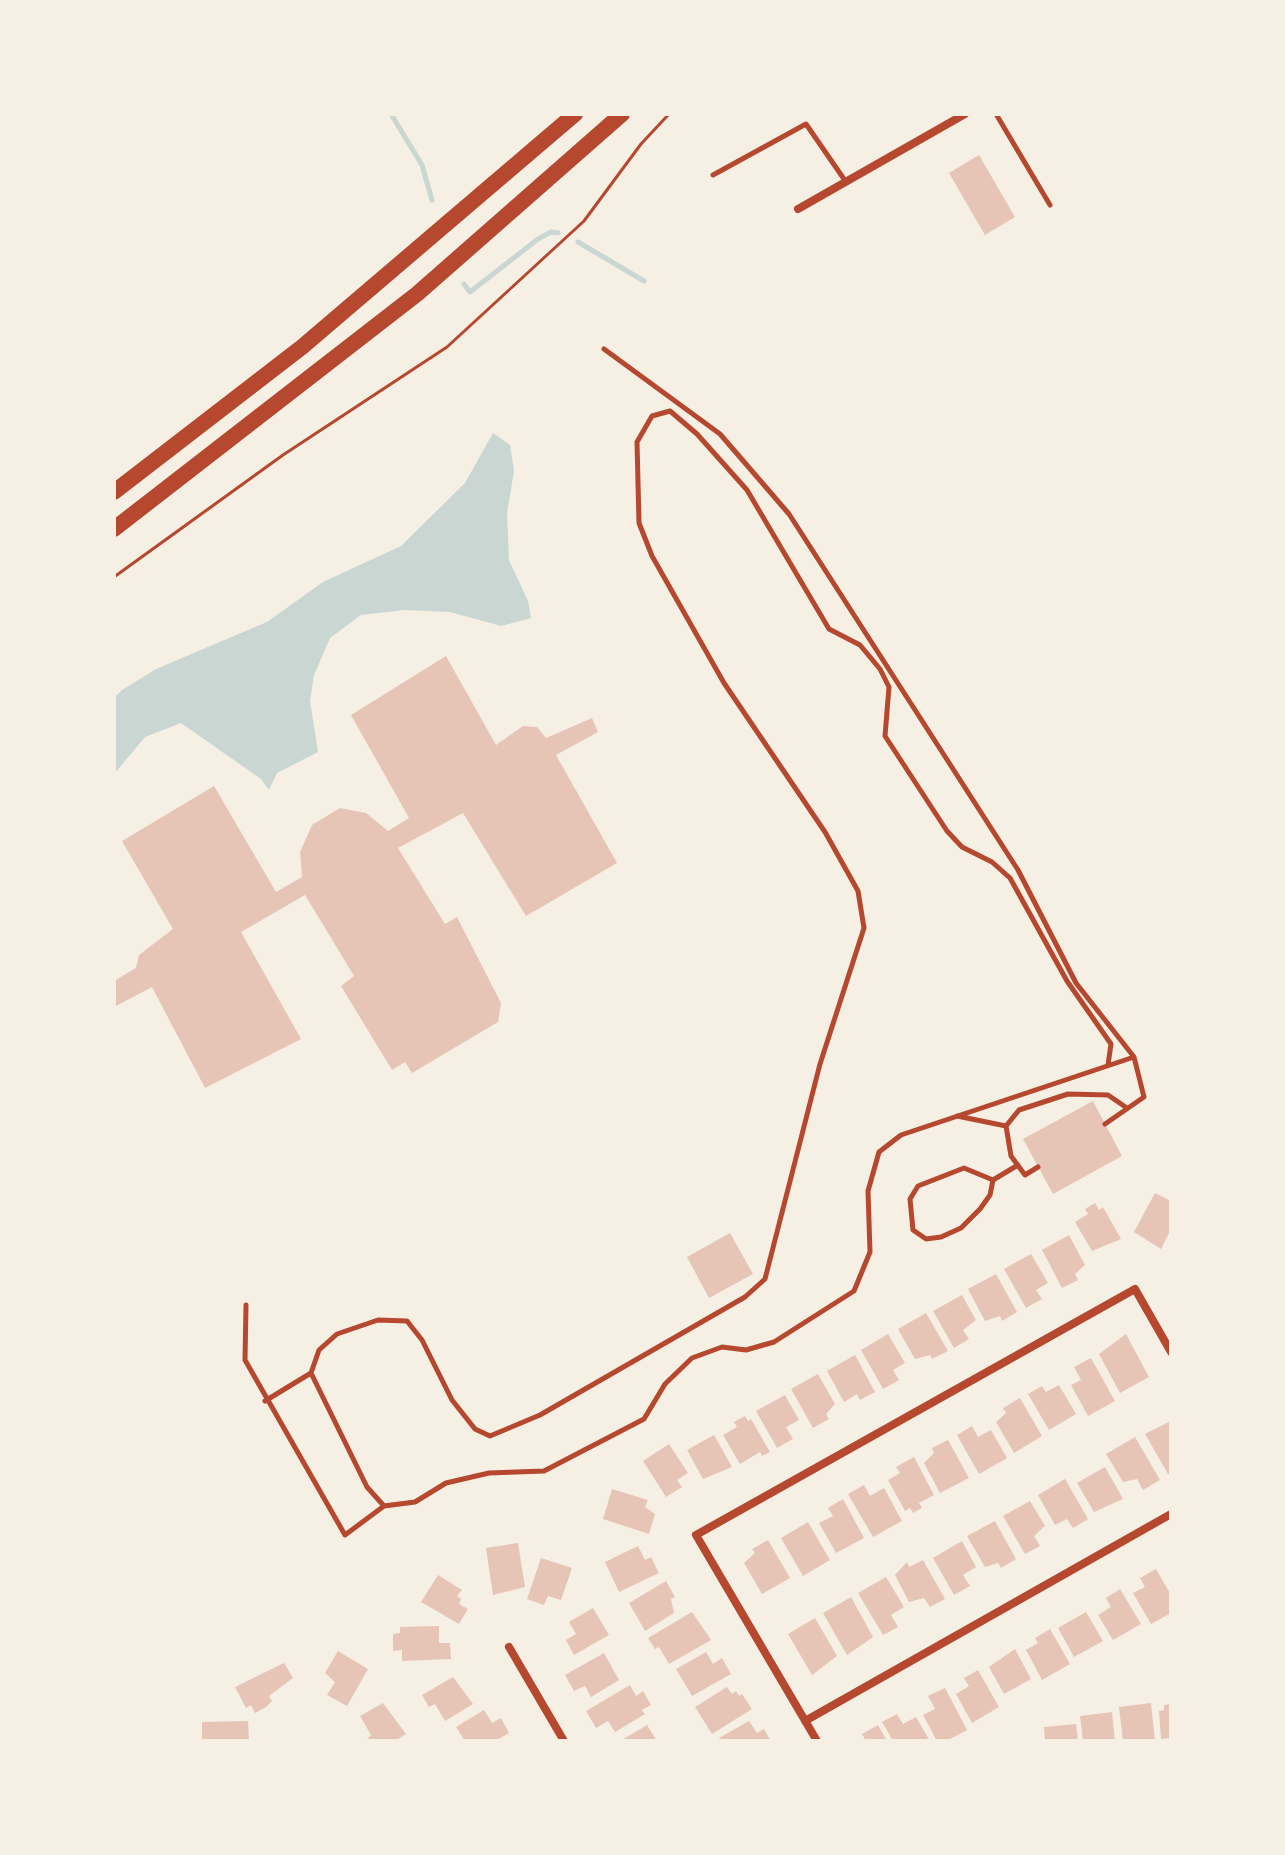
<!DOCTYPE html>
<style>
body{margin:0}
#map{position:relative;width:1285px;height:1855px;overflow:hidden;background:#f6efe4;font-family:"Golos Text",sans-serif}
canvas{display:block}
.frame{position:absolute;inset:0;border:116px solid #f6efe4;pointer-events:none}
</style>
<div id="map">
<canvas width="1285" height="1855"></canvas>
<div class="frame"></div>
</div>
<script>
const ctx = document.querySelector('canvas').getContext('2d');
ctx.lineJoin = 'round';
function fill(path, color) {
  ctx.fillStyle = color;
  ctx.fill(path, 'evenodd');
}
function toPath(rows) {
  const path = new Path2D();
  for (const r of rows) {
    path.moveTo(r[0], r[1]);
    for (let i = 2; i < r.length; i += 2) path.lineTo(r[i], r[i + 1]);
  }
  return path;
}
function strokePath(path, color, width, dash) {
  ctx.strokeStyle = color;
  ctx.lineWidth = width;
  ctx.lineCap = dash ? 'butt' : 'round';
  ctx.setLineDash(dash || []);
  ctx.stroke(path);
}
const water = toPath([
 [493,433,510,445,514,471,507,513,509,560,528,601,531,618,501,626,450,612,404,610,361,615,330,638,314,675,310,701,318,752,277,773,269,790,261,779,181,723,145,737,114,774,114,698,122,690,156,669,267,622,323,582,401,546,465,483]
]);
const stream = toPath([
 [391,114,422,165,432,200],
 [578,242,644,281],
 [464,284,470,292,538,239,551,232,558,233]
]);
const building = toPath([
 [979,155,1015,217,985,235,949,173],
 [446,656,496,745,523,726,537,727,546,738,592,718,598,732,556,755,617,863,526,916,463,813,398,848,445,924,457,917,501,1003,498,1022,412,1073,405,1062,392,1070,341,986,354,976,305,895,241,932,301,1039,205,1088,152,987,114,1007,114,981,136,968,139,955,173,929,122,841,214,786,276,892,302,877,300,852,312,825,340,808,366,813,388,831,409,818,351,715],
 [1093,1101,1122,1156,1053,1194,1023,1139],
 [1155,1193,1171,1201,1171,1229,1161,1249,1134,1232],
 [1095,1203,1099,1210,1103,1207,1121,1239,1092,1251,1075,1222,1088,1214,1085,1209],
 [730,1233,753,1274,709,1298,687,1257],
 [1069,1235,1085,1265,1075,1274,1078,1280,1062,1288,1042,1250],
 [1031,1254,1048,1283,1036,1290,1042,1299,1026,1308,1004,1269],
 [996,1274,1017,1312,1002,1321,1000,1316,985,1321,968,1289],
 [962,1295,976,1320,963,1330,969,1339,954,1348,933,1311],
 [926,1313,948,1351,932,1359,930,1355,915,1359,898,1329],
 [888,1334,905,1363,893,1370,899,1380,883,1389,861,1350],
 [1126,1334,1149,1377,1120,1393,1099,1354],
 [855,1355,875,1392,860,1400,857,1394,844,1402,827,1371],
 [1091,1358,1115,1401,1088,1416,1071,1385,1081,1380,1074,1367],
 [818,1374,835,1404,826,1414,829,1419,813,1428,791,1389],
 [1059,1385,1076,1414,1049,1430,1028,1394,1042,1386,1046,1392],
 [785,1395,799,1420,786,1427,793,1439,777,1448,756,1411],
 [1020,1398,1042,1436,1014,1453,996,1422,1006,1413,1003,1408],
 [745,1416,748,1421,751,1419,770,1452,762,1456,760,1452,740,1464,723,1435,737,1427,734,1422],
 [1171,1421,1171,1473,1168,1474,1145,1434],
 [972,1426,978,1437,991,1430,1007,1458,979,1474,957,1435],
 [714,1435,732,1467,703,1479,687,1450],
 [1135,1437,1160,1480,1143,1490,1137,1479,1123,1482,1106,1454],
 [948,1440,969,1478,940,1493,924,1463,934,1453,932,1448],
 [669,1444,688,1473,677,1480,682,1487,666,1497,643,1461],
 [914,1457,934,1495,919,1503,922,1508,913,1513,910,1508,905,1511,888,1480,900,1473,896,1467],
 [1105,1467,1123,1499,1094,1512,1077,1483],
 [1065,1479,1088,1519,1073,1528,1067,1519,1055,1525,1038,1495],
 [864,1485,870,1496,884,1488,902,1521,873,1537,848,1494],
 [612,1489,648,1500,645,1507,655,1514,649,1534,603,1519],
 [843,1499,864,1538,836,1553,819,1523,833,1516,828,1508],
 [1030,1501,1045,1526,1034,1536,1040,1546,1025,1554,1003,1516],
 [995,1521,1016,1559,1001,1568,998,1563,985,1567,967,1536],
 [808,1522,830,1560,803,1576,781,1538],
 [768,1540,790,1578,762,1594,744,1563,755,1553,752,1549],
 [962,1541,976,1567,963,1575,970,1586,954,1595,933,1558],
 [518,1543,525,1587,493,1595,486,1548],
 [638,1546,645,1560,651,1557,659,1573,619,1592,605,1562],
 [541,1558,572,1568,561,1600,548,1596,544,1605,527,1599],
 [923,1560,945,1599,930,1607,924,1598,909,1602,895,1575,907,1562,909,1567],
 [1156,1569,1171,1595,1171,1613,1151,1624,1133,1593,1145,1587,1140,1578],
 [438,1575,462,1590,457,1596,461,1599,459,1604,468,1609,459,1624,421,1602],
 [886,1577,904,1607,891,1615,898,1627,883,1635,858,1593],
 [666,1581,675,1597,671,1599,674,1613,645,1631,629,1603],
 [1120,1589,1141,1624,1113,1640,1098,1615,1111,1607,1106,1598],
 [851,1597,873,1637,847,1655,823,1613],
 [593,1608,609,1635,574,1655,566,1640,576,1634,569,1622],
 [692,1612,711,1640,669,1664,659,1647,655,1649,648,1638],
 [1086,1612,1103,1641,1074,1657,1058,1628],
 [815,1618,837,1656,812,1675,788,1634],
 [439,1626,439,1643,450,1643,451,1659,402,1661,402,1650,393,1651,393,1634,400,1633,400,1627],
 [1050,1629,1070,1664,1042,1680,1026,1650,1038,1643,1035,1638],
 [1015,1649,1031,1679,1004,1694,989,1667],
 [338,1651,368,1669,347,1706,327,1695,335,1682,325,1673],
 [706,1652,713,1664,722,1658,731,1674,692,1696,676,1669],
 [604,1653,619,1680,591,1697,585,1686,574,1691,565,1675],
 [284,1663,293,1678,269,1696,272,1701,266,1707,255,1713,251,1705,246,1708,235,1687],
 [978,1670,999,1707,972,1723,956,1694,969,1686,964,1678],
 [453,1677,473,1704,445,1721,435,1704,429,1707,422,1695],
 [630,1685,636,1696,643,1691,651,1705,642,1710,645,1714,615,1732,608,1721,596,1728,586,1711],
 [727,1687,732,1694,736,1691,739,1696,742,1694,752,1709,712,1734,695,1707],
 [945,1688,967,1730,946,1741,937,1741,923,1715,935,1709,928,1696],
 [383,1703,406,1734,395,1741,365,1741,371,1735,360,1716],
 [1151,1703,1155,1741,1123,1741,1119,1707],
 [1171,1704,1171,1738,1161,1739,1159,1711,1164,1710,1164,1705],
 [484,1710,492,1723,501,1718,509,1733,495,1741,465,1741,456,1727],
 [1112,1712,1115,1741,1083,1741,1080,1716],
 [897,1714,903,1724,916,1717,930,1741,893,1741,882,1722],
 [248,1721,249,1741,202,1741,202,1722],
 [749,1721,757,1733,764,1729,771,1741,721,1741,719,1738],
 [1076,1724,1078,1741,1045,1741,1044,1727],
 [647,1725,657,1741,620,1741],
 [878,1725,887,1741,866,1741,862,1734]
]);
const path = toPath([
 [114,577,283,455,447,347,584,221,641,144,669,114]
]);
const service = toPath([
 [996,114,1050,205],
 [713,175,806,124,846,182],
 [604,349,720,434,789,514,1018,870,1076,983,1134,1057,1144,1097,1105,1124],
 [957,1116,1006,1126],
 [1038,1167,1025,1175,1011,1156,1006,1126,1019,1110,1068,1094,1108,1095,1127,1108],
 [993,1180,990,1195,980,1209,961,1228,941,1237,926,1239,913,1230,910,1199,918,1186,964,1168,993,1180,1018,1165],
 [246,1305,245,1360,345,1535,384,1506,415,1502,446,1483,489,1473,544,1471,644,1419,665,1384,692,1358,722,1347,746,1350,774,1342,854,1291,870,1252,868,1191,879,1152,901,1135,1134,1057],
 [311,1373,319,1350,337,1334,378,1320,407,1321,422,1340,452,1400,475,1429,490,1436,540,1415,745,1297,765,1279,820,1064,864,928,858,891,825,832,724,683,652,556,639,523,637,442,652,416,670,411,697,434,747,490,829,629,860,645,880,669,889,687,885,736,947,831,962,847,992,862,1010,878,1067,981,1111,1044,1108,1065],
 [265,1401,311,1373,367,1487,384,1506]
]);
const minor = toPath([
 [798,209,965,114],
 [509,1647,564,1741],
 [805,1721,1171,1514],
 [817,1741,696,1535,1135,1289,1171,1352]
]);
const trunk = toPath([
 [114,492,302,347,575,114],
 [114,529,417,294,622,114]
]);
fill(water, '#c9d6d2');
strokePath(stream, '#c9d6d2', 5);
fill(building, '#e6c5b7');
strokePath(path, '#b5482f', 3);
strokePath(service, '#b5482f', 5);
strokePath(minor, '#b5482f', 8);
strokePath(trunk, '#b5482f', 16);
</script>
